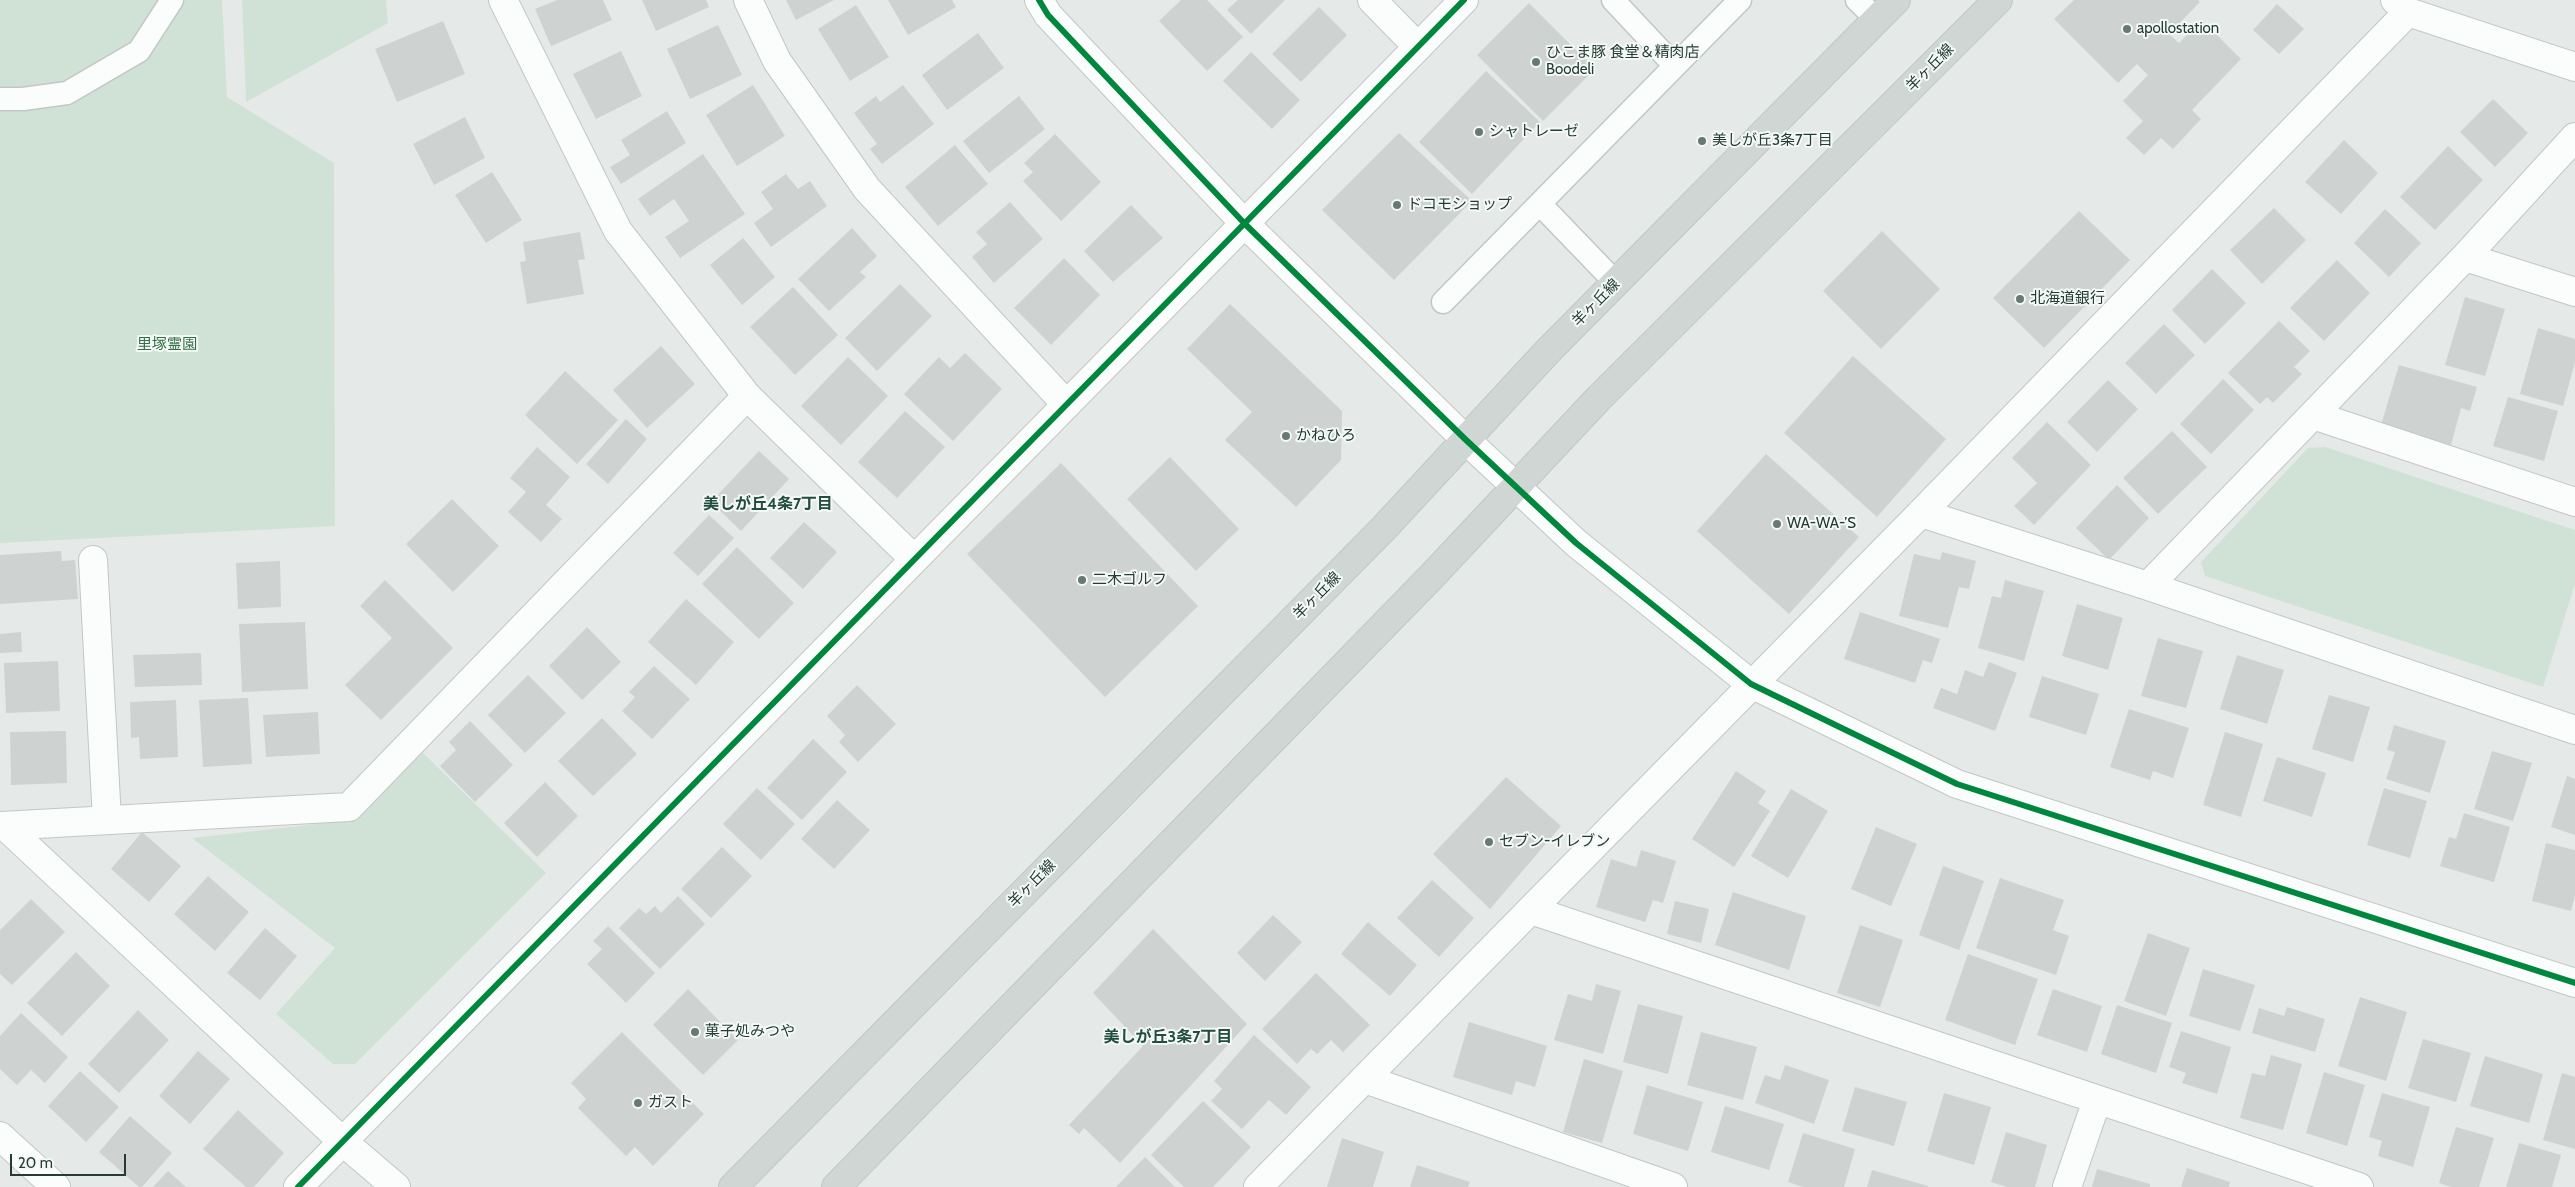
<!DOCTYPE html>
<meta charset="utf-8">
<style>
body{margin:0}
#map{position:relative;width:2575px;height:1187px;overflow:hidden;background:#e5eae8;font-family:Cabin,sans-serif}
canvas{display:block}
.scale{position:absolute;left:10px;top:1154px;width:116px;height:22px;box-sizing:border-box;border:2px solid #243c35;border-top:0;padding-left:6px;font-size:15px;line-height:18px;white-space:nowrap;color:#243c35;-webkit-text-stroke:4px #f4f9f6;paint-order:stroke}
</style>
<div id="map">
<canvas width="2575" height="1187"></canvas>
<div class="scale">20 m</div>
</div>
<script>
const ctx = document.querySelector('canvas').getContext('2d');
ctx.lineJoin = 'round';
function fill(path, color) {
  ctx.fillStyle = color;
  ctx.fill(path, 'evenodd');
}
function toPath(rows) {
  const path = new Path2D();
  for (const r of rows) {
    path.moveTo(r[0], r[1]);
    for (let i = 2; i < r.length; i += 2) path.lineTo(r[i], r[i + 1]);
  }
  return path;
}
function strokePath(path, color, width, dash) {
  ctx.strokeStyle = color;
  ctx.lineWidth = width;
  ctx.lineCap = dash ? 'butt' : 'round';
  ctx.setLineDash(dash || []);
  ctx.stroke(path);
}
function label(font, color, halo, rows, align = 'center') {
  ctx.font = font + ' Cabin,"Noto Sans JP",sans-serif';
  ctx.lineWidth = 4;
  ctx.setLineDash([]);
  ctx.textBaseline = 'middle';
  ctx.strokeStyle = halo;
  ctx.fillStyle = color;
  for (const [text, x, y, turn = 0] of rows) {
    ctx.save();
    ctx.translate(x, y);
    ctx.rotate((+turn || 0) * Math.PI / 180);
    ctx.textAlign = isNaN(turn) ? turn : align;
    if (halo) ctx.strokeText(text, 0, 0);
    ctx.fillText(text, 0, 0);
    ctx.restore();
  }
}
const green = toPath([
 [0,0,222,0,227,97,334,163,335,526,0,543],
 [242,0,386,0,388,23,246,102],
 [2325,447,2575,530,2575,584,2543,687,2205,576,2201,562,2308,448],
 [420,750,546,873,355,1064,333,1064,276,1014,335,948,192,838,353,820]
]);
const building = toPath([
 [557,0,603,0,612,20,551,46,535,9],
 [642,0,706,0,709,7,656,31],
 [786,0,834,0,796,20],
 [888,0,952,0,956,7,908,35],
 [1181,0,1207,0,1243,37,1207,71,1159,21],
 [1238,0,1285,0,1251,34,1227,10],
 [2074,0,2198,0,2200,2,2169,34,2179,43,2202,20,2241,59,2192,110,2201,119,2173,149,2161,138,2144,155,2126,138,2143,121,2123,101,2148,75,2137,64,2118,83,2054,19],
 [1529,3,1595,69,1543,121,1477,55],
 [2277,4,2304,29,2279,54,2253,30],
 [856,5,889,57,850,81,818,29],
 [1319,7,1347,35,1301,82,1272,54],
 [443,21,465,74,397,102,375,49],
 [718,25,742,75,690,99,667,49],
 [978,33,1004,68,947,110,922,75],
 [621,51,642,96,596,119,573,74],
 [1251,52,1300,100,1272,129,1223,81],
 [1486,71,1540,122,1472,194,1419,142],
 [753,85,785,136,737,166,706,115],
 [903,85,934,124,882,164,870,149,877,144,854,113,876,96,880,102],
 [1019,96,1045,129,989,173,963,141],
 [2493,99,2528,133,2495,167,2460,132],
 [667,111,686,143,621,184,610,167,630,155,621,140],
 [465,117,485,158,434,185,413,144],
 [1399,133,1472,201,1394,280,1322,210],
 [1055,134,1101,182,1061,221,1023,181,1033,172,1024,163],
 [2344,140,2378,173,2341,214,2305,182],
 [955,145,988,184,938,226,905,187],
 [2448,146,2483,180,2435,230,2400,197],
 [703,154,745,214,680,258,665,237,689,221,674,199,650,216,638,199],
 [492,172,522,220,486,243,455,195],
 [786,174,798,189,810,181,827,206,771,247,754,223,773,209,761,192],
 [1010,202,1043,239,994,283,972,257,987,244,976,232],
 [1131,205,1163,238,1113,282,1084,251],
 [2274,208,2306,240,2262,284,2230,250],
 [2385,209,2421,243,2389,277,2354,243],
 [2079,211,2130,260,2044,348,1993,298],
 [852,228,877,256,860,272,866,277,829,311,798,279],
 [1882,231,1940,289,1881,349,1823,291],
 [580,232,585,259,578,260,584,294,527,304,520,262,526,261,523,242],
 [743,238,775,277,742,305,710,265],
 [1064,258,1100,295,1051,345,1014,308],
 [2337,260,2370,293,2324,341,2290,308],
 [2212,269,2246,303,2205,344,2172,310],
 [900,284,932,316,877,371,845,338],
 [793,287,838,335,795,375,750,327],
 [2465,297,2505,309,2485,376,2445,365],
 [1230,304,1342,411,1341,460,1296,507,1225,440,1252,412,1187,349],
 [2279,321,2310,351,2294,367,2302,374,2273,403,2267,397,2260,404,2228,373],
 [2164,324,2195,355,2156,394,2125,363],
 [2538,328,2575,339,2575,362,2563,406,2520,394],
 [661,346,695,384,647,428,613,390],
 [965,353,1002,389,953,441,904,394,939,357,950,368],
 [1853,356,1946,439,1877,517,1784,433],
 [848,357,888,396,841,445,801,406],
 [2399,365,2477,387,2470,411,2461,408,2451,445,2381,425],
 [565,371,618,420,577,464,525,415],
 [2223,379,2254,410,2211,454,2180,424],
 [2108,380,2138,409,2097,452,2067,422],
 [2508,397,2558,411,2544,461,2493,446],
 [905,411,945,447,897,498,858,462],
 [626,419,647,439,608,484,586,464],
 [2047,422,2091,465,2034,525,2014,506,2037,483,2012,458],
 [2172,431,2207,467,2158,514,2123,478],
 [537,447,570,477,546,505,562,519,541,542,508,512,526,492,510,478],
 [759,451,789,479,741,531,711,502],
 [1766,454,1859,537,1789,614,1697,531],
 [1170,457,1239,529,1196,571,1127,499],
 [1061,463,1198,606,1105,697,967,554],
 [2117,485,2149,518,2109,560,2076,528],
 [452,499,499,546,453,592,406,544],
 [709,515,734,538,698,576,673,553],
 [804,522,837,552,803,589,770,558],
 [737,547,794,603,759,639,702,584],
 [61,551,62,561,75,560,78,599,0,604,0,555],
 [1942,552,1976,561,1969,589,1959,587,1948,628,1899,616,1914,554,1940,560],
 [280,561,281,607,238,609,236,563],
 [385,580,453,648,381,720,345,685,392,638,360,606],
 [2005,580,2044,591,2024,661,1978,648,1992,596,2001,598],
 [686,599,734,642,696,685,648,642],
 [2077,604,2123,618,2108,670,2062,656],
 [1860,612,1940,639,1932,663,1923,660,1915,683,1844,659],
 [305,622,308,689,242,692,239,624],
 [587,627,621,662,582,700,549,666],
 [21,632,22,652,0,653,0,634],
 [2158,638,2203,651,2186,708,2141,696],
 [201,653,202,685,135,687,133,655],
 [2237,655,2284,670,2267,724,2220,709],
 [58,661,60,711,6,713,4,663],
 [1989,662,2017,673,1995,731,1933,708,1941,688,1957,694,1965,670,1983,677],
 [654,666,690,699,652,739,622,711,635,697,629,692],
 [528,675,566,713,525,753,488,715],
 [2042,676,2099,694,2086,735,2029,717],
 [857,685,896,724,858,762,839,742,845,735,827,716],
 [2329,695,2370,707,2353,762,2312,749],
 [248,698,252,764,203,767,199,700],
 [176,700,178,757,140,759,139,737,131,738,130,702],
 [2129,709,2189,728,2173,778,2153,771,2150,780,2110,767],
 [318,712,320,754,266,757,263,715],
 [602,718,637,754,593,796,558,761],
 [470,721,513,765,475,802,440,766,456,750,449,742],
 [2394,725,2446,741,2430,793,2386,779,2395,752,2387,750],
 [66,731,67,783,11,785,10,732],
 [2225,732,2263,744,2241,817,2203,805],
 [813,739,847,772,802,820,767,788],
 [2492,751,2532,763,2513,821,2474,809],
 [2277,757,2326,773,2312,817,2263,801],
 [1736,771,1766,791,1758,803,1770,811,1734,867,1692,839],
 [2567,776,2575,779,2575,835,2551,827],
 [1506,777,1561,826,1490,909,1433,854],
 [545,782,578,816,537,857,504,823],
 [757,788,795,824,761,860,723,824],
 [2384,788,2427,801,2410,858,2367,845],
 [1791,789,1828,811,1788,878,1751,856],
 [837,800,870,830,834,869,801,839],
 [2464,813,2510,827,2494,882,2440,866,2449,837,2456,839],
 [1876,827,1917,844,1891,906,1851,889],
 [142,832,181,866,149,902,111,869],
 [2546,843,2575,850,2575,895,2571,911,2532,901],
 [722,847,752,876,711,918,681,889],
 [1641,850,1676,861,1663,903,1653,900,1645,922,1596,907,1611,859,1636,867],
 [1943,866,1984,881,1959,950,1919,935],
 [208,876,249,912,215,951,174,914],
 [2000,878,2064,900,2053,930,2069,936,2056,975,1976,948],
 [1432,880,1474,918,1439,957,1397,918],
 [1733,892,1806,916,1789,970,1715,945],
 [678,896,705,924,660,969,619,928,639,908,646,914,655,906,661,913],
 [31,899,65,932,12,985,0,974,0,930],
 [1675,901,1709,909,1701,943,1667,934],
 [1273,915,1302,942,1265,981,1237,953],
 [1368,922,1417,965,1390,996,1341,954],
 [1860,925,1903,940,1880,1007,1837,993],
 [608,926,655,973,626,1003,587,964,602,949,593,941],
 [265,928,297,956,260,1000,227,973],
 [1153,929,1247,1024,1120,1163,1084,1128,1079,1134,1069,1125,1143,1046,1093,993],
 [2148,933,2190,948,2166,1016,2124,1001],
 [76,952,110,986,62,1036,27,1003],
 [1968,954,2038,979,2015,1045,1945,1020],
 [2203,969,2255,985,2240,1031,2189,1016],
 [1316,973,1370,1025,1343,1052,1331,1040,1317,1054,1311,1049,1297,1064,1262,1029],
 [1596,984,1621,991,1603,1054,1554,1040,1568,994,1592,1001],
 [688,989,738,1040,703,1075,653,1025],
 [2053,989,2102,1006,2087,1052,2037,1035],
 [2360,997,2407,1012,2386,1081,2338,1066],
 [1638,1004,1683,1016,1668,1074,1623,1062],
 [2117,1005,2172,1023,2156,1073,2101,1054],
 [2287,1007,2325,1019,2315,1052,2252,1033,2259,1008,2284,1016],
 [138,1010,169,1040,119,1093,88,1064],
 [21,1013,68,1057,45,1083,31,1070,17,1085,0,1069,0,1036],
 [1469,1022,1547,1046,1535,1087,1516,1081,1512,1095,1453,1077],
 [2181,1031,2231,1047,2217,1094,2182,1083,2186,1073,2169,1067],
 [622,1032,704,1114,653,1166,635,1147,626,1156,578,1108,586,1099,571,1083],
 [1701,1032,1757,1047,1743,1100,1687,1085],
 [1254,1035,1311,1087,1286,1115,1269,1100,1242,1129,1211,1101,1222,1089,1214,1081],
 [2423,1039,2471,1053,2456,1102,2408,1088],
 [198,1051,230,1079,190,1124,159,1096],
 [2271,1055,2302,1064,2283,1130,2240,1118,2252,1073,2265,1076],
 [2485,1056,2543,1074,2529,1123,2470,1106],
 [1584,1059,1623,1071,1602,1143,1563,1132],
 [1785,1065,1829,1080,1814,1124,1755,1103,1765,1075,1780,1080],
 [80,1071,119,1107,86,1142,48,1106],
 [2324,1072,2365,1085,2347,1146,2306,1133],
 [2562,1073,2575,1077,2575,1149,2543,1140],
 [1647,1085,1703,1102,1688,1151,1633,1134],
 [1855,1087,1907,1102,1894,1146,1842,1131],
 [1944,1093,1991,1107,1974,1165,1927,1151],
 [2382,1093,2430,1107,2413,1167,2378,1156,2382,1141,2369,1137],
 [1203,1101,1251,1147,1213,1187,1184,1187,1151,1155],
 [1725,1106,1784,1124,1769,1170,1711,1152],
 [238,1110,284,1153,254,1187,246,1187,203,1149],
 [130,1116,172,1153,142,1187,139,1187,99,1152],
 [2456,1127,2494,1138,2479,1187,2451,1187,2439,1183],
 [2006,1132,2047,1145,2035,1187,2007,1187,1991,1182],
 [1803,1133,1855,1149,1844,1187,1803,1187,1788,1182],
 [1342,1138,1384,1152,1373,1187,1327,1187],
 [2519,1143,2561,1155,2552,1187,2506,1187],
 [1145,1157,1175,1187,1116,1187],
 [1417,1165,1470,1182,1468,1187,1410,1187],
 [2187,1168,2230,1182,2229,1187,2181,1187],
 [2097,1169,2150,1184,2150,1187,2092,1187],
 [1872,1170,1928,1186,1928,1187,1867,1187],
 [168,1171,186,1187,153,1187]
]);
const service = toPath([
 [1857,0,1877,20],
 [1675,66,1740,0],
 [0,99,23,99,67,93,139,51,172,0],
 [1540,204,1616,283],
 [1443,302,1675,66,1613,0]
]);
const minor = toPath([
 [503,0,618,231,747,396,914,559],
 [748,0,777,61,867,189,1066,404],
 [1372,0,1418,47],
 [2395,0,2408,12,2575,67],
 [2465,257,2575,292],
 [2313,415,2575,502],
 [1921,513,2148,586,2575,730],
 [93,560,107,820],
 [2148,586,2465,257,2575,137],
 [0,826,349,807,747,396],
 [5,826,342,1141,396,1187],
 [1531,910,2359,1187],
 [1365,1079,1673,1187],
 [0,1136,56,1187],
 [298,1187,1464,0],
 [1258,1187,1921,513,2408,12],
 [2067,1187,2097,1100]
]);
const tertiary = toPath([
 [1039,0,1048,15,1245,224,1465,439,1576,543,1751,684,1957,784,2575,983]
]);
const primary = toPath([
 [733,1187,1384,528,1548,351,1896,0],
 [836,1187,1432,576,1598,399,1998,0]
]);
const cycleway = toPath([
 [1039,0,1048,15,1245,224,1465,439,1576,543,1751,684,1957,784,2575,983],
 [298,1187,1464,0]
]);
const markers = [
 [2127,29,5,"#687974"],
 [1536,62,5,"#687974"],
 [1479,132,5,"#687974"],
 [1702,141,5,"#687974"],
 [1397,205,5,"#687974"],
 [2020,299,5,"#687974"],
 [1286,436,5,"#687974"],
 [1777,524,5,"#687974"],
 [1082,580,5,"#687974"],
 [1489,842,5,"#687974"],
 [695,1032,5,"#687974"],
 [638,1103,5,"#687974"]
];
const poiNames = [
 ["apollostation",2137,29],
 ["ひこま豚 食堂＆精肉店",1546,53],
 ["Boodeli",1546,70],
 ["シャトレーゼ",1489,132],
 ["美しが丘3条7丁目",1712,141],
 ["ドコモショップ",1407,205],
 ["北海道銀行",2030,299],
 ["かねひろ",1296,436],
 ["WA-WA-’S",1787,524],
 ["二木ゴルフ",1092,580],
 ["セブン-イレブン",1499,842],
 ["菓子処みつや",705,1032],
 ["ガスト",648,1103]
];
const streetNames = [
 ["羊ヶ丘線",1930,68,-45],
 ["羊ヶ丘線",1596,303,-45],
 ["羊ヶ丘線",1317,596,-45],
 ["羊ヶ丘線",1032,884,-45]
];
const parkNames = [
 ["里塚霊園",167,345]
];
const neighbourhoodNames = [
 ["美しが丘4条7丁目",768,504],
 ["美しが丘3条7丁目",1168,1037]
];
fill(green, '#d0e2d5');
fill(building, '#ced3d1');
strokePath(service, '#c2c7c5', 25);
strokePath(minor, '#c2c7c5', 30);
strokePath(tertiary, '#c2c7c5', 30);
strokePath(primary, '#c1c9c7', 30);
strokePath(service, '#fbfcfc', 22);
strokePath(minor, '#fbfcfc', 28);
strokePath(tertiary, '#fbfcfc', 28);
strokePath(primary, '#cfd6d3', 28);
strokePath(cycleway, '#00873e', 6);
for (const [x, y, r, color] of markers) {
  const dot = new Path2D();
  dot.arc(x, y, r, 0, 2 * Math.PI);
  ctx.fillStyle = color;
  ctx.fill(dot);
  strokePath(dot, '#f4f9f6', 2);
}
label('15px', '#243c35', '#f4f9f6', poiNames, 'left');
label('15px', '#243c35', '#f4f9f6', streetNames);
label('15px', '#327047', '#f4f9f6', parkNames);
label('bold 16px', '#224d40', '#f4f9f6', neighbourhoodNames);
</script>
